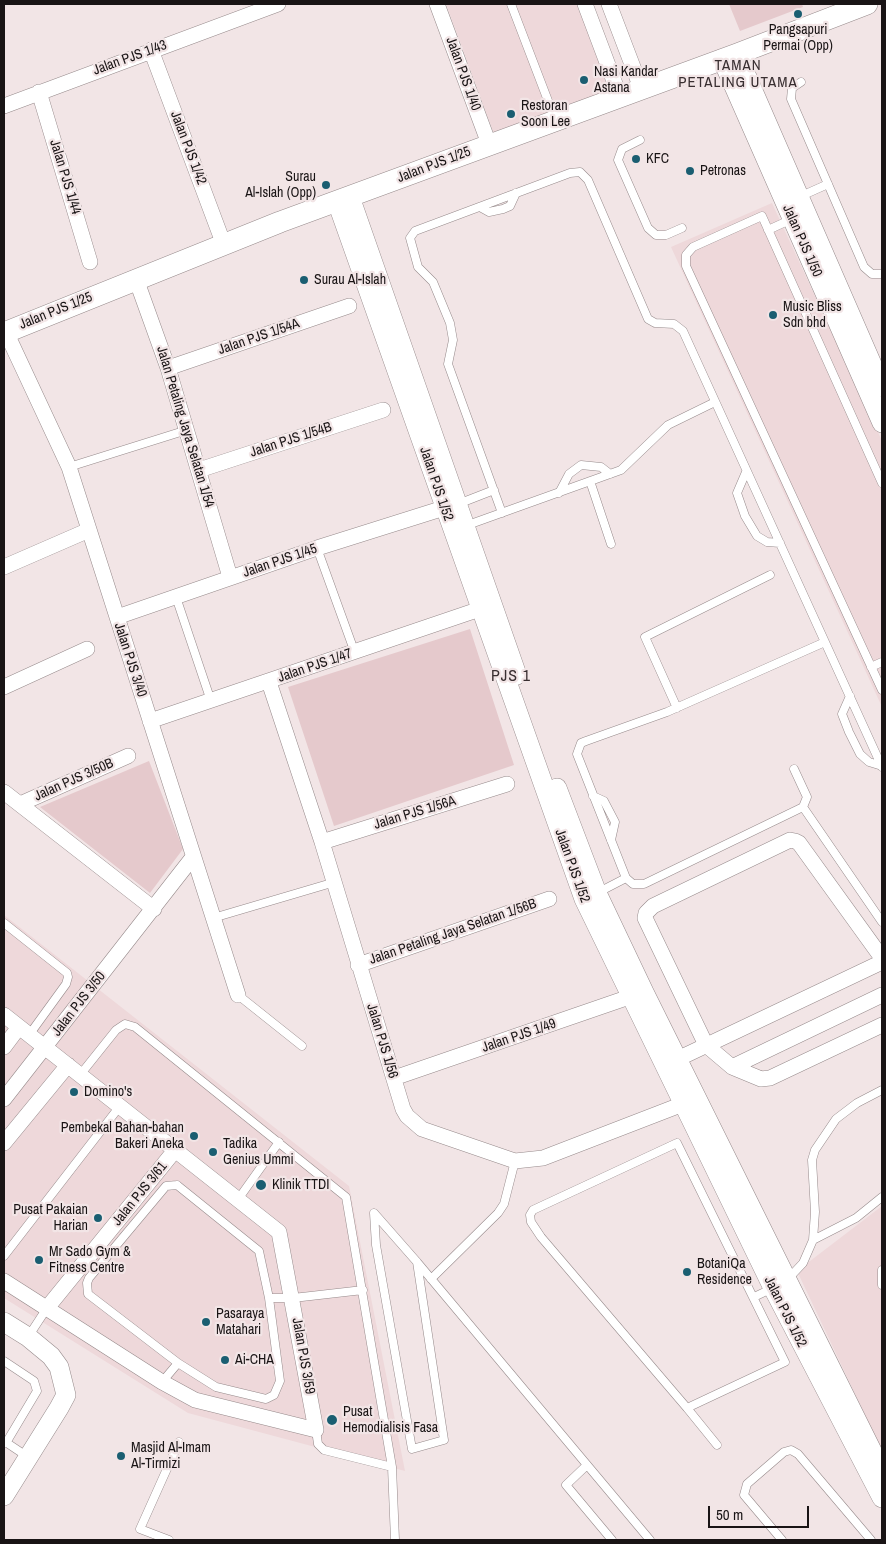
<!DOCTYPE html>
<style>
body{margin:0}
#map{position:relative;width:886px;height:1544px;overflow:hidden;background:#f2e5e6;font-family:"Archivo Narrow",sans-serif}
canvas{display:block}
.frame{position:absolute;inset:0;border:5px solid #191415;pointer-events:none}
.scale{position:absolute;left:708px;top:1506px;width:101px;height:22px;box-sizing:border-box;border:2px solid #191415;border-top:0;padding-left:6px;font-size:15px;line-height:18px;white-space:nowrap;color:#191415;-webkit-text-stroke:4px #f2e5e6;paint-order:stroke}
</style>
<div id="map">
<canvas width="886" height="1544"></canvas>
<div class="frame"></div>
<div class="scale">50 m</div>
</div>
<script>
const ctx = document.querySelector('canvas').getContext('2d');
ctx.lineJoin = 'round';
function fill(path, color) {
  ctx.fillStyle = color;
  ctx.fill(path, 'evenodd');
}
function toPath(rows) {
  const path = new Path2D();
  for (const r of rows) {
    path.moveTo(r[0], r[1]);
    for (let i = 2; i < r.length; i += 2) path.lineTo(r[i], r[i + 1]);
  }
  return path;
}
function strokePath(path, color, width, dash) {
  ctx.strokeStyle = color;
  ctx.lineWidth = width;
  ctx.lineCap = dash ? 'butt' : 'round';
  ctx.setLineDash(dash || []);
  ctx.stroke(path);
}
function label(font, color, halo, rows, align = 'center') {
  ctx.font = font + ' "Archivo Narrow",sans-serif';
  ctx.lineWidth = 4.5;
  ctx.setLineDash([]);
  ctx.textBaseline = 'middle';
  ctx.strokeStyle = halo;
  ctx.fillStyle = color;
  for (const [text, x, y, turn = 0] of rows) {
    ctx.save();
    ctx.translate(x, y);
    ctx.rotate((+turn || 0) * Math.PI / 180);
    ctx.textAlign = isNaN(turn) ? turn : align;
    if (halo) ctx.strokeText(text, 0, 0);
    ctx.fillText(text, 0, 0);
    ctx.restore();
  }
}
const built = toPath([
 [446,4,579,4,612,91,494,134],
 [772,203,882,441,882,707,671,247],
 [4,915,349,1186,405,1471,188,1413,4,1298],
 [882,1206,882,1451,797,1271]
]);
const green = toPath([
 [729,4,802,4,803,7,740,31],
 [470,629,514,765,334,826,288,687],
 [149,761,183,849,150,893,40,807]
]);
const service = toPath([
 [511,4,555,119],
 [801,82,792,88,791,99,864,267,872,274,882,274],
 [640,140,622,149,618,160,648,228,656,235,666,235,682,228],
 [799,197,828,184],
 [480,207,489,212,503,209,510,206,516,193],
 [768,230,792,219],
 [69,467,187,430],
 [746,472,737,493,745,516,757,536,767,542,780,543],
 [590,481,611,544],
 [882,483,762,216,693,247,686,255,686,266,882,690],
 [559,493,569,474,581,465,601,467,610,474],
 [458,504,494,490],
 [502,513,448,364,453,340,450,323,433,282,418,267,410,238,415,231,570,173,580,172,588,180,648,319,655,323,674,324,683,331,882,767],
 [465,526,621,470,668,425,715,402],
 [317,548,355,653],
 [176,597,211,701],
 [871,667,882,662],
 [850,696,842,714,849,732,860,754,869,762,882,766],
 [677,708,645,637,770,575],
 [794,769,807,797,803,807,644,884,633,884,626,878,577,754,581,743,586,741,667,712,825,642],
 [593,796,604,801,615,822,611,840],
 [803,807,882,922],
 [597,893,626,878],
 [213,918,335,882],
 [4,923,67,973,68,977,66,984,29,1035],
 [238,995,302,1046],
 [80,1075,116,1030,125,1024,135,1027,346,1197,392,1467,324,1450,318,1444,316,1430],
 [677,1143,785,1362,687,1408,541,1237,531,1222,530,1215,533,1210,677,1143],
 [177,1185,259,1251,269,1298,280,1381,274,1395,266,1399,216,1387,178,1363,88,1294,87,1283,89,1278,166,1186,177,1185],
 [239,1198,279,1142],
 [813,1240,856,1218,882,1197],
 [4,1256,120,1106],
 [417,1262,444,1440,412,1449,376,1245,374,1213,417,1262,650,1540],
 [882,1270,882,1285],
 [431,1279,498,1213,504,1204,515,1161],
 [788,1279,803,1263,813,1240,815,1212,812,1160,815,1150,836,1119,857,1103,882,1090],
 [754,1297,773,1288],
 [269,1298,293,1298,363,1290],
 [28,1337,47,1308],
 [4,1361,34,1381,37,1391,6,1443],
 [162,1382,178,1363],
 [687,1408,717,1445],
 [4,1441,28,1457],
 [587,1465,566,1485,612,1540],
 [392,1467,395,1540],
 [169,1540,140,1529,179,1442],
 [782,1540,744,1495,747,1484,784,1452,791,1450,798,1454,871,1540]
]);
const minor = toPath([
 [437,4,489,144],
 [585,4,620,97],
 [609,4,641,88],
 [151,50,224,245],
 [39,92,90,262],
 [4,106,278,4],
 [136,279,168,368,230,577],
 [6,332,69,467,238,995],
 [168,368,349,306],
 [199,470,383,410],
 [4,567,89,530],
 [117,617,317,548,444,508],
 [269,682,322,842,403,1109,407,1116,422,1129,515,1161,543,1158,683,1104],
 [4,687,87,649],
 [150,721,480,609],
 [4,792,154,909],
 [20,804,128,756],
 [322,842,507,784],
 [882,958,799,843,795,841,790,840,653,906,646,913,645,918,706,1045,732,1067,761,1079,770,1078,882,1025],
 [358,965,549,899],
 [4,1015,279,1232,316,1430,195,1400,162,1382,4,1281],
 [4,1047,19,1027],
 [667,1064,882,962],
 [732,1067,882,995],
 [394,1078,641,993],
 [4,1099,193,857],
 [4,1143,68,1065],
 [47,1308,176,1149]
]);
const tertiary = toPath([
 [737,54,882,387],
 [722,59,882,423],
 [350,197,517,675],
 [337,202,584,899,773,1288,882,1498],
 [557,788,597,893,644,992,882,1471],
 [4,1322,28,1337,51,1356,59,1367,66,1395,59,1408,4,1496]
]);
const secondary = toPath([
 [4,333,280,222,737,54,867,4]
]);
const markers = [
 [798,14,5,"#1a5e71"],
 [584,80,5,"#1a5e71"],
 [511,114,5,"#1a5e71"],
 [636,159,5,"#1a5e71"],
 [690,171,5,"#1a5e71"],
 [326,185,5,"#1a5e71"],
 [304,280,5,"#1a5e71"],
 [773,315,5,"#1a5e71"],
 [74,1092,5,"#1a5e71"],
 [194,1136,5,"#1a5e71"],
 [213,1152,5,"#1a5e71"],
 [261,1185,6,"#1a5e71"],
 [98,1218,5,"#1a5e71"],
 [39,1260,5,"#1a5e71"],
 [687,1272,5,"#1a5e71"],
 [206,1322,5,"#1a5e71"],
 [225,1360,5,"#1a5e71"],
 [332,1420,6,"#1a5e71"],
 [121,1456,5,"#1a5e71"]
];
const poiNames = [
 ["Pangsapuri",798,30,"center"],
 ["Permai (Opp)",798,46,"center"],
 ["Nasi Kandar",594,72],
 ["Astana",594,88],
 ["Restoran",521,106],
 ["Soon Lee",521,122],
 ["KFC",646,159],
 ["Petronas",700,171],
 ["Surau",316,177,"right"],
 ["Al-Islah (Opp)",316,193,"right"],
 ["Surau Al-Islah",314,280],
 ["Music Bliss",783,307],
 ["Sdn bhd",783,323],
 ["Domino's",84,1092],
 ["Pembekal Bahan-bahan",184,1128,"right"],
 ["Bakeri Aneka",184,1144,"right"],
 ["Tadika",223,1144],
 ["Genius Ummi",223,1160],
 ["Klinik TTDI",272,1185],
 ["Pusat Pakaian",88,1210,"right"],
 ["Harian",88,1226,"right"],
 ["Mr Sado Gym &",49,1252],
 ["Fitness Centre",49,1268],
 ["BotaniQa",697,1264],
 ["Residence",697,1280],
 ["Pasaraya",216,1314],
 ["Matahari",216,1330],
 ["Ai-CHA",235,1360],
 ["Pusat",343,1412],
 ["Hemodialisis Fasa",343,1428],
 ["Masjid Al-Imam",131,1448],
 ["Al-Tirmizi",131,1464]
];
const streetNames = [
 ["Jalan PJS 1/43",130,58,-20],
 ["Jalan PJS 1/40",463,74,70],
 ["Jalan PJS 1/42",188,148,69],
 ["Jalan PJS 1/25",434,165,-21],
 ["Jalan PJS 1/44",65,177,73],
 ["Jalan PJS 1/50",802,241,66],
 ["Jalan PJS 1/25",56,311,-22],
 ["Jalan PJS 1/54A",259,337,-19],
 ["Jalan Petaling Jaya Selatan 1/54",185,427,73],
 ["Jalan PJS 1/54B",291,440,-18],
 ["Jalan PJS 1/52",436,484,71],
 ["Jalan PJS 1/45",280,561,-19],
 ["Jalan PJS 3/40",130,660,72],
 ["Jalan PJS 1/47",315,666,-19],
 ["Jalan PJS 3/50B",74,780,-24],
 ["Jalan PJS 1/56A",415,813,-17],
 ["Jalan PJS 1/52",572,866,70],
 ["Jalan Petaling Jaya Selatan 1/56B",453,932,-19],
 ["Jalan PJS 3/50",79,1004,-52],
 ["Jalan PJS 1/49",519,1036,-19],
 ["Jalan PJS 1/56",382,1041,73],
 ["Jalan PJS 3/61",140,1194,-51],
 ["Jalan PJS 1/52",785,1312,63],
 ["Jalan PJS 3/59",303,1356,80]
];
const neighbourhoodNames = [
 ["TAMAN",738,66],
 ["PETALING UTAMA",738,83]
];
const quarterNames = [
 ["PJS 1",511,677]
];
fill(built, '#eed8da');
fill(green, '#e5c9cc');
strokePath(service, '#968a8b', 9);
strokePath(minor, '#968a8b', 16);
strokePath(tertiary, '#968a8b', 20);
strokePath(secondary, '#968a8b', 22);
strokePath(service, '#fff', 8);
strokePath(minor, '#fff', 15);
strokePath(tertiary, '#fff', 19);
strokePath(secondary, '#fff', 21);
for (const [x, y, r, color] of markers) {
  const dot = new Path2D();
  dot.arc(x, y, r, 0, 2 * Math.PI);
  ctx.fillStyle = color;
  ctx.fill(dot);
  strokePath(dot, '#f2e5e6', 2);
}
label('14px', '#191415', '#f2e5e6', poiNames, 'left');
label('14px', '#191415', '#f2e5e6', streetNames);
ctx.letterSpacing = '1px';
label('15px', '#392f31', '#f2e5e6', neighbourhoodNames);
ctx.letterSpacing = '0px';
ctx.letterSpacing = '1px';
label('16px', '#392f31', '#f2e5e6', quarterNames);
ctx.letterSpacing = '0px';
</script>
